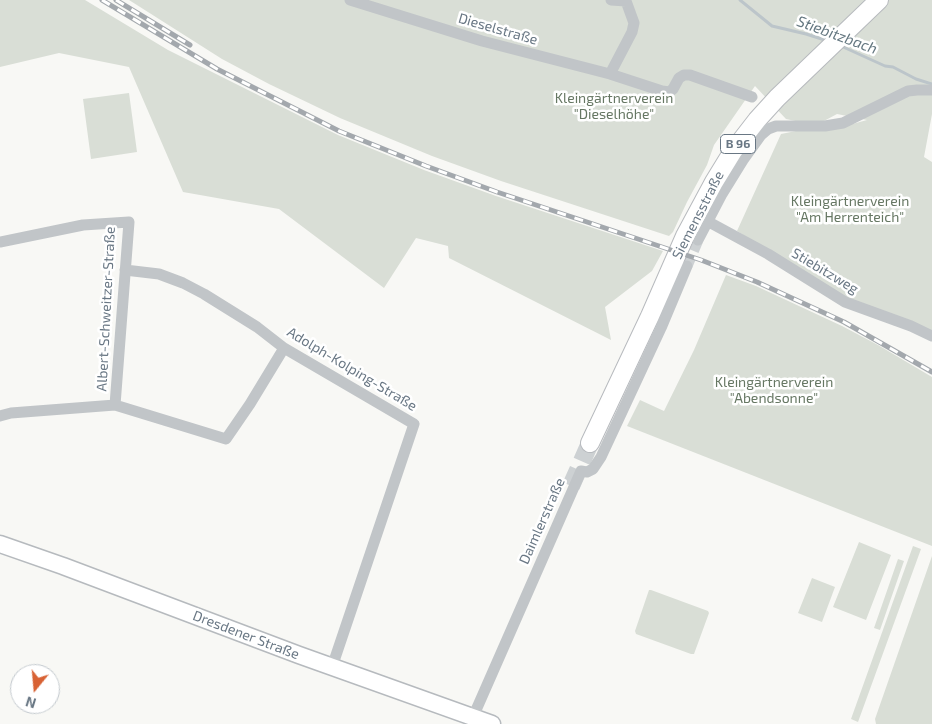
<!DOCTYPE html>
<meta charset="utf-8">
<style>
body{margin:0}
#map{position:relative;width:932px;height:724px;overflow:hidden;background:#f8f8f5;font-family:"Exo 2",sans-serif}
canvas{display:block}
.north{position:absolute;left:10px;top:664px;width:50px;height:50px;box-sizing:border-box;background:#fff;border:1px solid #c3c9ce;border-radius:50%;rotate:197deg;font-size:14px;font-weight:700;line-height:20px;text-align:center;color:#697784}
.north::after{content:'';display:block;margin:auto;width:18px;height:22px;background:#d86234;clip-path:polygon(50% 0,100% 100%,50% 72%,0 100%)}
</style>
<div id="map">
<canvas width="932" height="724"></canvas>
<div class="north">N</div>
</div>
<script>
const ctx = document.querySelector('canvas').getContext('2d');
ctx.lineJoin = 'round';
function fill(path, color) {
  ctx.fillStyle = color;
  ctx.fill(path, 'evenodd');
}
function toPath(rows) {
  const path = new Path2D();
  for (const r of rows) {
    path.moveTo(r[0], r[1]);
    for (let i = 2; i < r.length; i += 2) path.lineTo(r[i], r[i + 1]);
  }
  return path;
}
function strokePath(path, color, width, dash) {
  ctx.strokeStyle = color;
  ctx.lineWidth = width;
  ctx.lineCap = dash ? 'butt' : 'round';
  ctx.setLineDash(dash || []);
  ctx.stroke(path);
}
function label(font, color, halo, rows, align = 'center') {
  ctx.font = font + ' "Exo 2",sans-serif';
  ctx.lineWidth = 5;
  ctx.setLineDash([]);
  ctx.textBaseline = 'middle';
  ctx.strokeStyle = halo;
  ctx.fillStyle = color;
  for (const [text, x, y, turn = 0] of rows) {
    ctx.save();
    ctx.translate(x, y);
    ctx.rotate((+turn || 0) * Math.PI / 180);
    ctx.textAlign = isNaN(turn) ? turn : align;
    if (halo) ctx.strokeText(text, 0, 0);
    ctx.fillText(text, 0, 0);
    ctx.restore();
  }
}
const green = toPath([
 [0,0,85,0,168,50,338,135,424,170,496,196,663,251,652,271,605,307,611,340,449,258,448,246,416,238,384,288,279,209,183,192,129,67,59,53,0,67],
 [129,0,932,0,932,114,924,157,932,162,932,334,852,303,737,231,781,134,796,131,827,131,867,120,837,114,824,121,805,123,786,119,755,86,714,145,707,165,687,202,673,232,669,236,501,181,432,156,340,118,269,84,222,59],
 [129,93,137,152,91,159,83,99],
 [726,275,756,286,842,326,878,345,932,377,932,546,627,426,640,400,664,411,694,350],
 [859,542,891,555,866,620,833,607],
 [913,546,921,549,858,722,851,719],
 [932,556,932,724,876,724,875,719],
 [898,559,904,561,880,630,874,628],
 [812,578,835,587,822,622,798,613],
 [649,590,651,590,708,611,709,613,694,654,691,654,636,634,635,631]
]);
const stream = toPath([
 [740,0,772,26,806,34,828,41],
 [841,46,885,66,893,67,916,79,932,84]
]);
const minorTunnel = toPath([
 [687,266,698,240]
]);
const primaryTunnel = toPath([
 [571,486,590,443]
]);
const minor = toPath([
 [350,0,482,41,610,74,662,91,669,92,673,89,679,78,684,75,690,75,752,97],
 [610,74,632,32,634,23,626,1,611,0],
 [707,221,768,254,845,302,911,326,932,336],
 [698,240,722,194,743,160,761,135,768,129,776,126,825,126,843,123,908,91,917,90,932,90],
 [0,242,83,225,129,222,115,405],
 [125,270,159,274,183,283,204,294,257,327,284,348,414,424,332,667],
 [0,416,11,413,115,405,226,439,250,404,284,348],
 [473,717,581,471,587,472,593,469,601,457,661,328,687,266]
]);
const secondary = toPath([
 [0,544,63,566,299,655,492,724]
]);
const primary = toPath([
 [590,443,650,316,685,236,714,182,733,151,757,120,777,98,879,0]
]);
const rail = toPath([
 [102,0,217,69,339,131,426,166,497,192,701,260,757,282,844,322,932,372],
 [116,0,190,45]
]);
const shields = [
 [738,144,35]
];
const shieldNames = [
 ["B 96",738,144]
];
const streetNames = [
 ["Dieselstraße",498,29,16],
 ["Siemensstraße",698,215,-63],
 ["Stiebitzweg",825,271,31],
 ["Albert-Schweitzer-Straße",106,309,-87],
 ["Adolph-Kolping-Straße",352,369,31],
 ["Daimlerstraße",542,521,-66],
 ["Dresdener Straße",246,635,21]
];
const parkNames = [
 ["Kleingärtnerverein",614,98],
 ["\"Dieselhöhe\"",614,114],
 ["Kleingärtnerverein",850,201],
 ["\"Am Herrenteich\"",850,217],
 ["Kleingärtnerverein",774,382],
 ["\"Abendsonne\"",774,398]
];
const waterNames = [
 ["Stiebitzbach",837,35,20]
];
fill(green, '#d9ded6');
strokePath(stream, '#bcc5ca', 3);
strokePath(minorTunnel, '#cdd1d3', 11, [11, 5.5]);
strokePath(primaryTunnel, '#cdd1d3', 18, [18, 9]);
strokePath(secondary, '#b6babe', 19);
strokePath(primary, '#b7babe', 20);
strokePath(minor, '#c1c5c8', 11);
strokePath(secondary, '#fff', 16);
strokePath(primary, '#fff', 18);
strokePath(rail, '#a3a8ad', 5);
strokePath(rail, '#fff', 3, [9]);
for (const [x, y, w] of shields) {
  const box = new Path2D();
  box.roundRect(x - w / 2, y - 9.5, w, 19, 4);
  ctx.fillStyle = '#fff';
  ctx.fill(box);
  strokePath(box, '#697784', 1);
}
label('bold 12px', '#697784', null, shieldNames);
label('14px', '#697784', '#fff', streetNames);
label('14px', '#667763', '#fff', parkNames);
label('italic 15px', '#647780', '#fff', waterNames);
</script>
